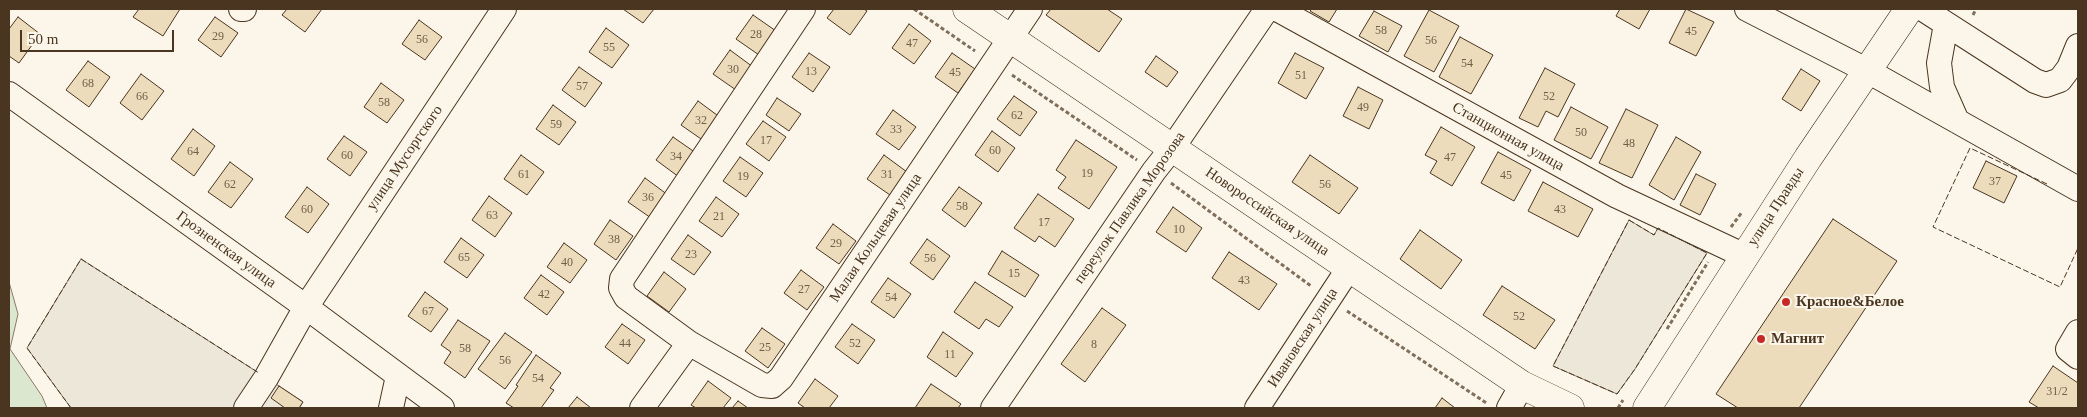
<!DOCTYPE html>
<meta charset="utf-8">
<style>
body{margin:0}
#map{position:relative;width:2087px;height:417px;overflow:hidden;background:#fbf6e9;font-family:"Times New Roman",serif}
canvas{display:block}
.frame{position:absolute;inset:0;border:10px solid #4a3520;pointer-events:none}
.scale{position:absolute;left:20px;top:30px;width:154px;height:22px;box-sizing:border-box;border:2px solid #4a3520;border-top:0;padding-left:6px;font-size:15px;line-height:18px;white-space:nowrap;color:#4a3520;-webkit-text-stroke:4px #fbf6e9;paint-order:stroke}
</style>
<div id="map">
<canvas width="2087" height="417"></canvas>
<div class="frame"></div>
<div class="scale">50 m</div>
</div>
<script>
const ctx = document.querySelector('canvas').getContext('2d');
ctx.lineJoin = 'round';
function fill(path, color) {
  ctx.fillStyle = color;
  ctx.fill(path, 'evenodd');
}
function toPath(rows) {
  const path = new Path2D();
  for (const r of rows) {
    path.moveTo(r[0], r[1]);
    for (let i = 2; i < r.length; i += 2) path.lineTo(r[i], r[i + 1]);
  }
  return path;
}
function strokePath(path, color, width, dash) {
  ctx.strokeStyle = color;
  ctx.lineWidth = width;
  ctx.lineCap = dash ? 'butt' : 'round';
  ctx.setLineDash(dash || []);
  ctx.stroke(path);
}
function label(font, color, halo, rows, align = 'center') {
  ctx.font = font + ' "Times New Roman",serif';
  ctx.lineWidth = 4;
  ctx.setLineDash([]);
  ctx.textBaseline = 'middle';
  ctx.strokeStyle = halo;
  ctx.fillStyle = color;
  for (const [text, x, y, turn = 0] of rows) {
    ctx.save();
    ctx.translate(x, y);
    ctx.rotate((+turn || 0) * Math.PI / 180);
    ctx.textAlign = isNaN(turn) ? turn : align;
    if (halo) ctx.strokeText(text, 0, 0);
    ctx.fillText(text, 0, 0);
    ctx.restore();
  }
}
const green = toPath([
 [9,282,18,314,10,349,42,396,47,408,9,408,9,282]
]);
const parking = toPath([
 [1629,220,1654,235,1658,228,1707,253,1635,369,1617,394,1553,366,1629,220],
 [81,259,279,386,303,402,299,408,71,408,27,348,81,259]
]);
const building = toPath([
 [139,9,180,9,163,36,133,17,139,9],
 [287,9,322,9,305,32,282,15,287,9],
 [623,9,654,9,643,23,623,9],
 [834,9,864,9,867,11,850,35,827,18,834,9],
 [1051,9,1107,9,1122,19,1099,52,1046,15,1051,9],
 [1312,9,1337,9,1329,22,1310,11,1312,9],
 [1620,9,1650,9,1639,29,1616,16,1620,9],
 [1686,9,1714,22,1696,56,1669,43,1686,9],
 [1429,10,1459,26,1434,72,1404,56,1429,10],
 [1374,11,1402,26,1388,52,1359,36,1374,11],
 [753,15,776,31,759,55,736,39,753,15],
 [18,17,40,34,19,63,9,56,9,29,18,17],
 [215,17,238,33,221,57,198,40,215,17],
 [419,20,442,37,425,60,402,44,419,20],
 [909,24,931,41,914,64,892,48,909,24],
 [606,28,629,45,612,68,589,52,606,28],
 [1460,37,1493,55,1471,94,1439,77,1460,37],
 [730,50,753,67,736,90,713,74,730,50],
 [809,53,830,67,813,92,792,77,809,53],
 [952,53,975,69,958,93,935,77,952,53],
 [1295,53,1324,68,1306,99,1278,83,1295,53],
 [1156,56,1178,72,1167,87,1145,72,1156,56],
 [88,61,110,77,89,107,66,90,88,61],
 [579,67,602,83,585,107,562,90,579,67],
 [1545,68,1575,84,1558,117,1546,111,1538,127,1519,118,1545,68],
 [1801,69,1820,81,1801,111,1782,99,1801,69],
 [141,74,164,91,142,120,120,103,141,74],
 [381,83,404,100,387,123,364,107,381,83],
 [1358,87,1383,100,1369,129,1343,116,1358,87],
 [1014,96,1037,112,1020,136,997,119,1014,96],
 [777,98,801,114,789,131,766,115,777,98],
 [698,101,721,118,704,141,681,125,698,101],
 [553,105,576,122,559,145,536,129,553,105],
 [1571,107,1608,127,1591,159,1554,140,1571,107],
 [1626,109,1658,125,1632,178,1599,163,1626,109],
 [893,110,916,127,899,150,876,134,893,110],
 [763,121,786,137,769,161,746,144,763,121],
 [1441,127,1475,147,1452,186,1430,173,1437,161,1425,155,1441,127],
 [193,129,215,146,194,176,171,159,193,129],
 [992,131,1015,148,998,172,975,155,992,131],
 [344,136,367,152,350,176,327,159,344,136],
 [673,137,696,153,679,177,656,160,673,137],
 [1676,137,1701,152,1674,200,1649,185,1676,137],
 [1076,140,1117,167,1089,209,1058,188,1066,177,1056,170,1076,140],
 [1498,152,1531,170,1514,201,1481,183,1498,152],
 [521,155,544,172,527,195,504,179,521,155],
 [884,155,907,172,890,195,867,179,884,155],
 [1310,155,1358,188,1339,214,1292,182,1310,155],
 [740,157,763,173,746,197,723,181,740,157],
 [1986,161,2017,176,2004,203,1973,188,1986,161],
 [230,162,253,179,231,208,208,192,230,162],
 [1696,174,1716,184,1700,215,1680,205,1696,174],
 [645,178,668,195,651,218,628,202,645,178],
 [1543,182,1593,209,1578,237,1528,211,1543,182],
 [307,187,329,204,308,233,285,217,307,187],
 [959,187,982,203,965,227,942,210,959,187],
 [1038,194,1074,219,1055,247,1039,236,1035,242,1014,228,1038,194],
 [489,196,512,213,495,237,472,220,489,196],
 [716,197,739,214,722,237,699,221,716,197],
 [1173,207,1202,228,1186,252,1156,232,1173,207],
 [1833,219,1897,261,1799,408,1738,408,1716,394,1833,219],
 [610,220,633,236,616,260,594,244,610,220],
 [833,224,856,241,839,264,816,248,833,224],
 [1420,230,1462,260,1441,289,1400,259,1420,230],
 [688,235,711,252,694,275,671,259,688,235],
 [461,238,484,255,467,278,444,262,461,238],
 [927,239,950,256,933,280,910,263,927,239],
 [564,243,587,260,570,283,547,267,564,243],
 [1002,251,1039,275,1025,297,988,274,1002,251],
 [1229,252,1277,284,1259,310,1212,278,1229,252],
 [801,270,824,287,807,310,784,293,801,270],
 [664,272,686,289,669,312,647,296,664,272],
 [541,275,564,292,547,315,524,298,541,275],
 [888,278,911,294,894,318,871,302,888,278],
 [975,282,1013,307,999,327,986,319,979,329,954,312,975,282],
 [1502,286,1555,320,1535,349,1483,315,1502,286],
 [425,292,448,309,431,332,408,316,425,292],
 [1102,308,1126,325,1085,382,1061,364,1102,308],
 [458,320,490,341,465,378,444,363,451,352,441,345,458,320],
 [622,324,645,340,628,364,605,347,622,324],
 [852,324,875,340,858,364,835,347,852,324],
 [762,328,785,344,768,368,745,351,762,328],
 [943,332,973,353,956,377,927,357,943,332],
 [505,333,532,352,505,389,478,369,505,333],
 [536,355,561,373,550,388,554,390,541,408,514,408,506,403,518,386,516,385,536,355],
 [2053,366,2078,383,2078,408,2039,408,2029,402,2053,366],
 [815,379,838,396,829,408,805,408,798,403,815,379],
 [708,381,731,398,723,408,696,408,691,405,708,381],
 [931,384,961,404,958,408,915,408,931,384],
 [279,386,303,402,299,408,285,408,271,398,279,386],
 [577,397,591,408,568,408,577,397],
 [1442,398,1455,408,1435,408,1442,398],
 [738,401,748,408,732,408,738,401]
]);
const path = toPath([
 [914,9,975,51],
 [1973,15,1976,9],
 [1012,75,1137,160],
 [1171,183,1311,286],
 [1731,227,1742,212],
 [1347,311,1488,404],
 [1667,329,1708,262],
 [1618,408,1623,400]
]);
const minor = toPath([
 [241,9,244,9],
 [803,9,622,279,621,288,626,297,689,343,762,385,772,386,781,378,1030,9],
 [1277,9,1617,196,1745,256],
 [1747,9,1866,70,2078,189],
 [1923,9,2035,81,2046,85,2060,80,2069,68,2078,46],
 [1946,24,1939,63,1942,87,1957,121],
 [9,94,306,307,442,408],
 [2078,332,2068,349,2078,357],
 [246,408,266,378,306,307,504,9],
 [391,408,398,376],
 [642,408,689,343],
 [993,408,1154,171,1173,147,1267,9],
 [1257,408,1349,268],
 [1509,408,1522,385]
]);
const major = toPath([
 [967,9,1522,385,1570,408],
 [1647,408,1808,158,1909,9]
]);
const fence = toPath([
 [2047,184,1970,148,1933,227,2060,287,2078,248],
 [1629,220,1654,235,1658,228,1707,253,1635,369,1617,394,1553,366,1629,220],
 [71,408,27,348,81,259,259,373]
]);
const markers = [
 [1786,302,5,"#c62828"],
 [1761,339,5,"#c62828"]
];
const numberNames = [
 ["58",1381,31],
 ["45",1691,32],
 ["28",756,35],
 ["29",218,37],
 ["56",422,40],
 ["56",1431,41],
 ["47",912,44],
 ["55",609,48],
 ["54",1467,64],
 ["30",733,70],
 ["13",811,72],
 ["45",955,73],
 ["51",1301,76],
 ["68",88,84],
 ["57",582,87],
 ["66",142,97],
 ["52",1549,97],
 ["58",384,103],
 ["49",1363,108],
 ["62",1017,116],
 ["32",701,121],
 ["59",556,125],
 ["33",896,130],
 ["50",1581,133],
 ["17",766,141],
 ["48",1629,144],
 ["60",995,151],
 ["64",193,152],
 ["60",347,156],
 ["34",676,157],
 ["47",1450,158],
 ["19",1087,174],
 ["61",524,175],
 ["31",887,175],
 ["45",1506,176],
 ["19",743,177],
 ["37",1995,182],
 ["62",230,185],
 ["56",1325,185],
 ["36",648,198],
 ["58",962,207],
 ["60",307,210],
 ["43",1560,210],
 ["63",492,216],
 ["21",719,217],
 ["17",1044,223],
 ["10",1179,230],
 ["38",614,240],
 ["29",836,244],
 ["23",691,255],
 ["65",464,258],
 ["56",930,259],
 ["40",567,263],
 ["15",1014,274],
 ["43",1244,281],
 ["27",804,290],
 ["42",544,295],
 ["54",891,298],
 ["67",428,312],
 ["52",1519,317],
 ["44",625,344],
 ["52",855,344],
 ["8",1094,345],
 ["25",765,348],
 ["58",465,349],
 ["11",950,355],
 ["56",505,361],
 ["54",538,379],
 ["31/2",2057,392]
];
const streetNames = [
 ["Станционная улица",1508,137,29],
 ["улица Мусоргского",405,158,-56],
 ["улица Правды",1776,207,-57],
 ["переулок Павлика Морозова",1130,208,-55],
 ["Новороссийская улица",1267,212,34],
 ["Малая Кольцевая улица",876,238,-56],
 ["Грозненская улица",226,250,36],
 ["Ивановская улица",1303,338,-57]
];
const poiNames = [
 ["Красное&Белое",1796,302],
 ["Магнит",1771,339]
];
fill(green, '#dce7d0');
strokePath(green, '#887966', 1);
fill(parking, '#ede7d9');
strokePath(parking, '#887966', 1);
fill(building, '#ecdcbc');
strokePath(building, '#4a3520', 1);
strokePath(minor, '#4a3520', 26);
strokePath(major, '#4a3520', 29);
strokePath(path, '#7f6f5c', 3, [4, 2.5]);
strokePath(minor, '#fbf6e9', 24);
strokePath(major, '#fbf6e9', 28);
strokePath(fence, '#4a3520', 1, [6, 2.5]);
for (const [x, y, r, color] of markers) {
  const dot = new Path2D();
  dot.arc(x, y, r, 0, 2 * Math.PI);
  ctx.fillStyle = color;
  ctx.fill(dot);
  strokePath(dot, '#fbf6e9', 2);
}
label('12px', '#725f47', null, numberNames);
label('15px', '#4a3520', '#fbf6e9', streetNames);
label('bold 15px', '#4a3520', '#fbf6e9', poiNames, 'left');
</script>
